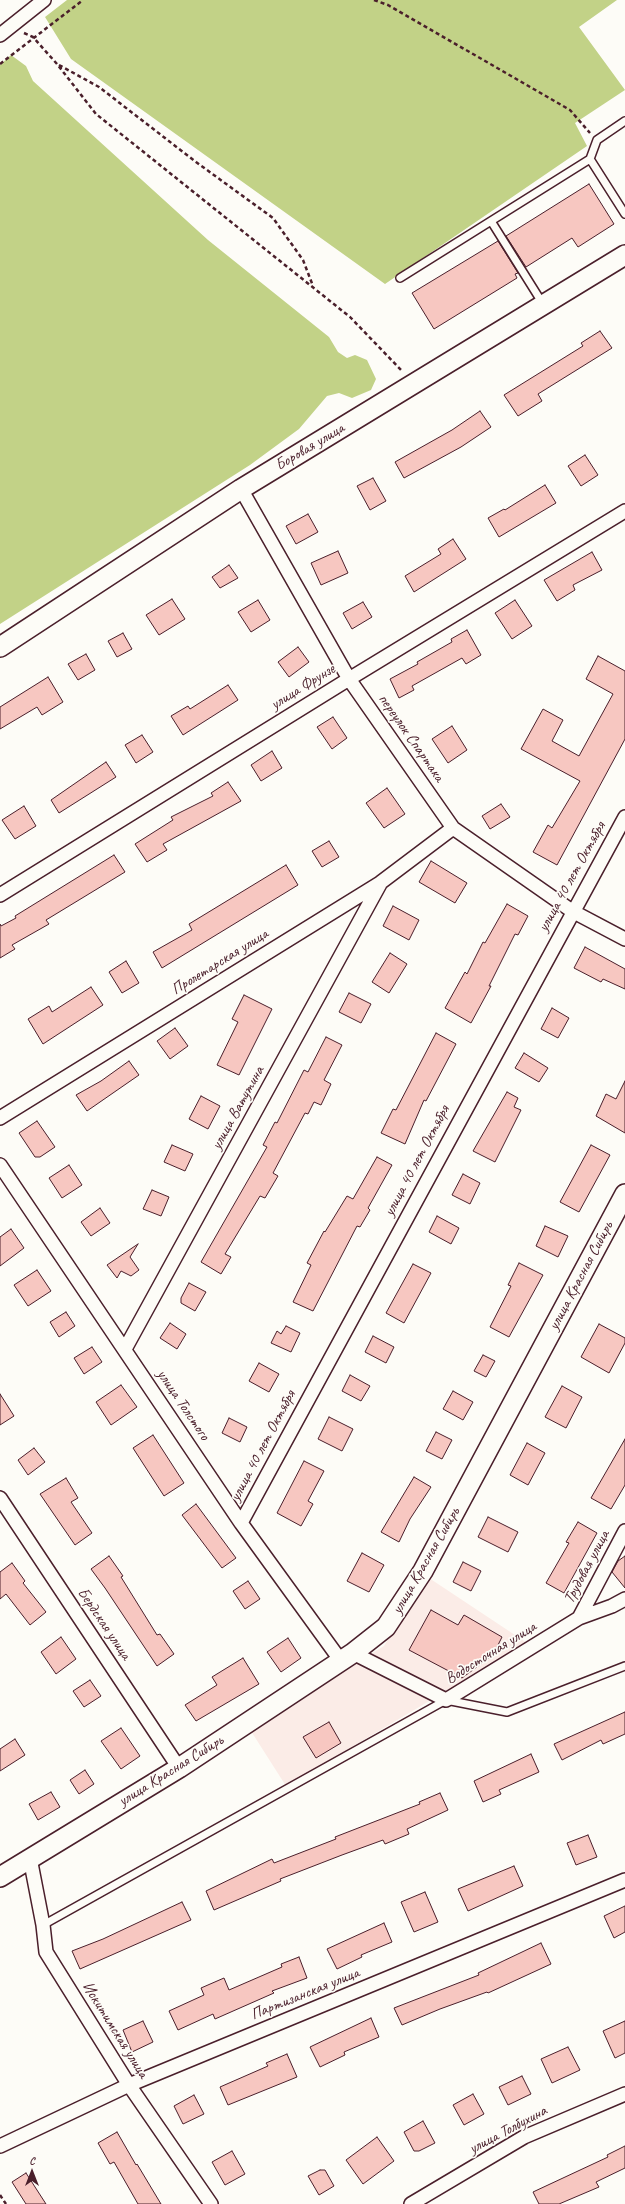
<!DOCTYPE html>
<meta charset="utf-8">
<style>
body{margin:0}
#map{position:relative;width:625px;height:2204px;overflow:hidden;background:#fdfcf7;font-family:Caveat,sans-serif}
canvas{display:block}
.north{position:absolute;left:12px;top:2152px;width:40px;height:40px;-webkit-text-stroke:3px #fdfcf7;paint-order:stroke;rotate:0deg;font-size:11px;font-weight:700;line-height:16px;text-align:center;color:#4a1f2b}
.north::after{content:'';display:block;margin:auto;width:14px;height:18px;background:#4a1f2b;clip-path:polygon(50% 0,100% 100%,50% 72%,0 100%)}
</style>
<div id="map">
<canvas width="625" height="2204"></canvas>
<div class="north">С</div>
</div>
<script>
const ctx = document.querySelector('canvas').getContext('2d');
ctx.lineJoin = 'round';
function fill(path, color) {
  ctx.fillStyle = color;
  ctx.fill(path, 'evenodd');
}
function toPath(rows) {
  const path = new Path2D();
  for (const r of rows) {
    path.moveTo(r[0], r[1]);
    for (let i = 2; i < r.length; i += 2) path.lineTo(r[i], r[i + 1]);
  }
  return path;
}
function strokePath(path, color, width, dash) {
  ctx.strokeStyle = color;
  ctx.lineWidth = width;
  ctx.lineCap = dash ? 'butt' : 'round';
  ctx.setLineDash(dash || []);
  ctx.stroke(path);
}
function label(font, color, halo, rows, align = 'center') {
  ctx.font = font + ' Caveat,sans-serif';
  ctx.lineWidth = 3.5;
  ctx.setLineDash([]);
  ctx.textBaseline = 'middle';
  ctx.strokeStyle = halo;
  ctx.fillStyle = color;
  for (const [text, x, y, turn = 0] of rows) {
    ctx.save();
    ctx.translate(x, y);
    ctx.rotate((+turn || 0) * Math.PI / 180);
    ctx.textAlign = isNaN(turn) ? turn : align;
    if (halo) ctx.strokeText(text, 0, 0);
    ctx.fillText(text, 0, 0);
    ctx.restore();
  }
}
const built = toPath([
 [426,1576,527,1643,286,1786,249,1728,384,1646]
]);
const green = toPath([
 [67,0,617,0,579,27,625,90,575,123,587,146,385,284,71,59,45,17],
 [11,55,26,66,33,81,208,240,329,337,338,352,347,358,355,355,367,360,376,379,371,390,352,398,339,393,327,396,299,429,250,465,0,624,0,65]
]);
const building = toPath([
 [589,184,614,224,578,247,572,238,526,267,506,236,589,184],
 [498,241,518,273,515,274,517,278,434,329,412,293,498,241],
 [600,331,612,348,538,394,542,401,518,416,504,395,583,346,581,343,600,331],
 [480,411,491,427,461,447,404,478,395,462,452,430,480,411],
 [585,455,598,475,581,486,568,466,585,455],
 [373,478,386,501,370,510,357,486,373,478],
 [545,485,556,503,499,537,488,518,504,509,505,510,545,485],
 [308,514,318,532,296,544,286,526,308,514],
 [453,539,466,559,414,592,405,576,441,554,438,549,453,539],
 [338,551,348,573,321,585,311,563,338,551],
 [592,552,602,570,573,585,575,590,557,601,544,580,592,552],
 [229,565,238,578,220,588,212,577,229,565],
 [172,599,185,619,159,635,146,615,172,599],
 [258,600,270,620,251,632,238,612,258,600],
 [515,600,532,626,512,639,495,613,515,600],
 [363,602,372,617,352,629,343,613,363,602],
 [467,630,481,655,466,664,462,658,412,686,414,690,399,698,390,679,418,664,417,662,452,642,451,639,467,630],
 [123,633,132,649,117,657,108,641,123,633],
 [298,647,309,662,289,677,278,662,298,647],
 [86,654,95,670,78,680,68,664,86,654],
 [598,656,625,671,625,739,557,865,533,852,548,825,552,828,580,781,521,749,543,709,563,720,552,741,579,756,613,694,586,679,598,656],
 [48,677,63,702,42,715,37,707,0,729,0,707,48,677],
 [228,685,238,700,183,735,171,716,188,706,190,709,228,685],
 [333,717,347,738,332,749,317,727,333,717],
 [452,726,467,750,448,763,432,739,452,726],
 [142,735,153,752,136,763,125,745,142,735],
 [272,751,282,768,261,781,251,765,272,751],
 [106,762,116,777,59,813,51,800,106,762],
 [228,782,241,801,163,844,167,850,147,862,135,844,173,820,171,817,213,796,211,793,228,782],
 [387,788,405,814,384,828,366,803,387,788],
 [501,804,510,817,490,829,482,816,501,804],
 [24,806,36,826,15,839,2,820,24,806],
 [329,841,339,857,322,867,312,851,329,841],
 [114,855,125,872,46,920,49,924,12,945,15,949,0,958,0,924,1,926,16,918,15,916,114,855],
 [431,861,467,883,455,903,419,882,431,861],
 [286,865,298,885,162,968,153,952,192,930,189,924,286,865],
 [507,904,528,916,518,935,515,934,489,986,491,986,471,1023,445,1008,465,972,467,974,483,942,485,943,507,904],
 [393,906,419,920,409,940,383,926,393,906],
 [585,947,625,969,625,989,603,979,601,982,574,968,585,947],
 [390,953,407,964,389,993,372,982,390,953],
 [126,961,139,983,122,993,109,972,126,961],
 [91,987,103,1005,43,1044,28,1019,49,1006,52,1012,91,987],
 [349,993,371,1004,361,1023,339,1012,349,993],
 [244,995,272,1009,239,1075,217,1065,238,1022,232,1019,244,995],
 [552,1008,569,1018,558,1038,541,1029,552,1008],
 [175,1028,188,1046,170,1059,157,1041,175,1028],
 [436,1033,456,1044,426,1101,424,1100,405,1144,381,1133,393,1109,396,1110,436,1033],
 [326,1037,342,1045,324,1080,331,1084,321,1105,314,1102,308,1114,305,1113,273,1173,278,1176,265,1198,260,1196,225,1254,231,1257,221,1274,201,1262,267,1147,263,1145,275,1122,277,1123,304,1070,308,1072,326,1037],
 [524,1053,548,1068,539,1082,515,1068,524,1053],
 [129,1061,139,1075,87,1111,76,1095,101,1081,129,1061],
 [625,1081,625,1133,596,1116,606,1094,616,1099,625,1081],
 [507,1092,518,1098,514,1107,521,1110,495,1162,473,1151,507,1092],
 [201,1096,220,1106,208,1129,189,1119,201,1096],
 [37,1121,55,1147,40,1157,35,1157,19,1133,37,1121],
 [172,1145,193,1154,185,1171,164,1162,172,1145],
 [591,1145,610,1155,579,1212,560,1202,591,1145],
 [377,1157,392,1165,368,1208,370,1210,360,1227,357,1226,313,1311,293,1302,311,1265,307,1263,324,1231,325,1232,347,1196,353,1199,377,1157],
 [69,1165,82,1185,62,1198,49,1178,69,1165],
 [463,1174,480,1183,470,1204,452,1195,463,1174],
 [152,1190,169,1197,161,1216,143,1209,152,1190],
 [100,1208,110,1223,91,1236,81,1222,100,1208],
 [437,1216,459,1228,451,1244,429,1232,437,1216],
 [545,1226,568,1236,558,1257,536,1246,545,1226],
 [11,1229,24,1248,0,1266,0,1237,11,1229],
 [138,1244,130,1257,139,1270,131,1276,121,1271,117,1278,107,1265,138,1244],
 [519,1263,543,1275,509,1337,490,1327,511,1286,508,1285,519,1263],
 [413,1264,431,1273,404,1323,386,1313,413,1264],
 [37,1270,51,1291,28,1306,14,1285,37,1270],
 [189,1283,206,1292,195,1311,181,1303,181,1298,189,1283],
 [66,1312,75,1326,59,1337,50,1322,66,1312],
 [170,1323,186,1334,177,1349,160,1338,170,1323],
 [599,1324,625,1338,625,1343,609,1373,581,1357,599,1324],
 [286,1326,300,1333,291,1352,271,1343,277,1331,281,1334,286,1326],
 [373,1336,394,1347,386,1363,365,1352,373,1336],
 [92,1347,102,1362,84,1374,74,1358,92,1347],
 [483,1355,495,1361,486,1377,474,1371,483,1355],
 [259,1363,279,1374,269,1392,249,1381,259,1363],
 [350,1375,370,1386,361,1401,342,1391,350,1375],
 [121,1385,137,1407,111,1425,96,1402,121,1385],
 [562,1386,582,1397,566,1428,545,1417,562,1386],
 [453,1391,473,1402,463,1420,443,1409,453,1391],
 [0,1394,14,1416,0,1425,0,1394],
 [329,1417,353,1429,342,1451,318,1439,329,1417],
 [229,1418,247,1427,240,1442,222,1433,229,1418],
 [436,1432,452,1440,442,1459,426,1451,436,1432],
 [153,1435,184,1483,164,1496,133,1448,153,1435],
 [625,1439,625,1485,611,1509,591,1498,625,1439],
 [527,1443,545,1453,528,1485,510,1475,527,1443],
 [34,1448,45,1462,28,1475,18,1460,34,1448],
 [304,1461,324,1471,308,1501,313,1504,301,1526,277,1513,304,1461],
 [414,1477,431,1487,410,1519,399,1542,381,1532,414,1477],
 [66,1478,78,1498,71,1502,92,1533,75,1545,40,1494,66,1478],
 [196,1504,236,1558,222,1568,182,1515,196,1504],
 [488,1517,518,1532,508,1552,478,1537,488,1517],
 [578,1522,597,1533,564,1593,546,1583,569,1543,566,1542,578,1522],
 [362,1553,384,1565,369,1592,347,1581,362,1553],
 [109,1556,123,1576,121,1577,157,1635,160,1634,174,1654,157,1666,105,1588,91,1569,109,1556],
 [625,1556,625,1588,612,1572,618,1561,625,1556],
 [463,1562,481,1571,471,1591,453,1582,463,1562],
 [12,1563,25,1581,23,1583,46,1612,30,1625,6,1594,0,1599,0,1572,12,1563],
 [248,1581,260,1599,245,1609,233,1591,248,1581],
 [431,1610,458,1625,464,1615,502,1637,493,1655,462,1678,409,1650,431,1610],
 [61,1637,76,1659,56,1674,41,1652,61,1637],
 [288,1638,301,1658,281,1672,267,1652,288,1638],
 [243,1658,259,1684,196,1721,185,1705,217,1685,212,1677,243,1658],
 [90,1680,101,1696,84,1707,73,1691,90,1680],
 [625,1712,625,1734,603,1744,601,1740,562,1760,554,1744,625,1712],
 [329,1722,341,1743,316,1758,303,1737,329,1722],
 [121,1728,140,1756,121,1769,101,1741,121,1728],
 [15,1739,25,1755,0,1771,0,1749,15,1739],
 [531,1754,539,1772,499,1790,501,1794,483,1802,474,1781,531,1754],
 [85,1770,94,1784,79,1794,70,1780,85,1770],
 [51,1792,60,1807,38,1820,29,1804,51,1792],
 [440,1793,448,1810,407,1829,409,1834,385,1844,383,1840,342,1855,280,1879,281,1881,214,1910,206,1891,272,1859,274,1863,336,1839,335,1837,420,1804,419,1802,440,1793],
 [588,1835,597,1857,576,1865,567,1843,588,1835],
 [514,1866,523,1886,468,1911,458,1889,514,1866],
 [425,1892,438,1922,414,1932,401,1902,425,1892],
 [182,1902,191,1920,80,1969,72,1951,103,1939,182,1902],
 [625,1906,625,1932,614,1938,604,1916,625,1906],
 [384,1923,392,1942,361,1955,362,1957,337,1969,327,1949,384,1923],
 [541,1943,551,1964,488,1993,487,1992,440,2009,402,2025,394,2008,479,1975,478,1973,541,1943],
 [299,1957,307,1978,272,1991,274,1993,215,2019,213,2014,178,2030,169,2011,204,1995,201,1988,224,1978,229,1990,282,1967,281,1964,299,1957],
 [371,2018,379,2037,344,2052,345,2055,320,2067,310,2047,371,2018],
 [143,2021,153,2042,132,2052,123,2030,143,2021],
 [625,2021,625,2053,615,2058,603,2031,625,2021],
 [568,2047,580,2070,552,2083,541,2059,568,2047],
 [287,2054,297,2077,228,2105,220,2087,268,2066,266,2063,287,2054],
 [522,2076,531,2094,508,2105,499,2087,522,2076],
 [473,2094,484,2114,464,2125,453,2105,473,2094],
 [194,2095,204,2114,183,2124,174,2106,194,2095],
 [423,2121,435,2143,419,2151,414,2151,404,2132,423,2121],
 [117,2132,136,2165,137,2164,161,2204,138,2204,114,2162,110,2164,98,2143,117,2132],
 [377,2137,394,2161,363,2184,346,2160,377,2137],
 [625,2146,625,2168,596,2182,599,2187,559,2204,539,2204,533,2192,608,2157,607,2155,625,2146],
 [232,2151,245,2174,225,2185,212,2162,232,2151],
 [320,2170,325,2170,334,2186,319,2195,308,2176,320,2170],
 [26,2173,46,2204,26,2204,12,2182,26,2173]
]);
const path = toPath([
 [374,0,388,5,570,110,590,133],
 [24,33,33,37,57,64,96,114,350,317,403,372],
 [0,64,83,0],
 [59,65,99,87,196,162,273,218,303,260,313,286],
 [0,2195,6,2204]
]);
const lane = toPath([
 [625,121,597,140,590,159,625,214],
 [491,221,543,304],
 [400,278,590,159],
 [43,1925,446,1700,507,1712,625,1666]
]);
const street = toPath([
 [0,35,44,0],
 [241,489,349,679,453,828,572,911,625,939],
 [0,895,349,679,625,511],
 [0,1118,380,883,453,828],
 [0,1165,241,1523,341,1661],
 [125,1349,380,884],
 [0,1498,179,1768],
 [241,1523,625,817],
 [579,1618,625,1531],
 [353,1653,446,1700,579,1618,612,1606,625,1599],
 [30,1858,43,1925,46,1952,129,2085,211,2204],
 [0,2146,129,2085,625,1880],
 [411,2204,524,2137,625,2094]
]);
const secondary = toPath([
 [0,647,241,489,625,255],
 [0,1877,179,1768,353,1653,386,1627,423,1571,625,1194]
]);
const streetNames = [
 ["Боровая улица",310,447,-31],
 ["улица Фрунзе",303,687,-32],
 ["переулок Спартака",411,738,55],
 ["улица 40 лет Октября",572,877,-61],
 ["Пролетарская улица",220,962,-32],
 ["улица Ватутина",238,1108,-61],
 ["улица 40 лет Октября",417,1161,-62],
 ["улица Красная Сибирь",581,1276,-62],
 ["улица Толстого",183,1405,56],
 ["улица 40 лет Октября",263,1446,-62],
 ["улица Красная Сибирь",426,1561,-60],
 ["Трудовая улица",587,1567,-62],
 ["Бердская улица",104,1624,56],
 ["Водосточная улица",491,1653,-32],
 ["улица Красная Сибирь",171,1771,-32],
 ["Партизанская улица",305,1994,-22],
 ["Искитимская улица",115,2030,58],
 ["улица Толбухина",508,2130,-28]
];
fill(built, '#fbece7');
fill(green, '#c2d287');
fill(building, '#f7c7c1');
strokePath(building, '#4a1f2b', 1);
strokePath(lane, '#4a1f2b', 10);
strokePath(street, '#4a1f2b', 16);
strokePath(secondary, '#4a1f2b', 22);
strokePath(path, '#4a1f2b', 2.5, [4, 3]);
strokePath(lane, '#fdfcf7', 7);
strokePath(street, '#fdfcf7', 13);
strokePath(secondary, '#fdfcf7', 19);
label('16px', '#4a1f2b', '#fdfcf7', streetNames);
</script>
